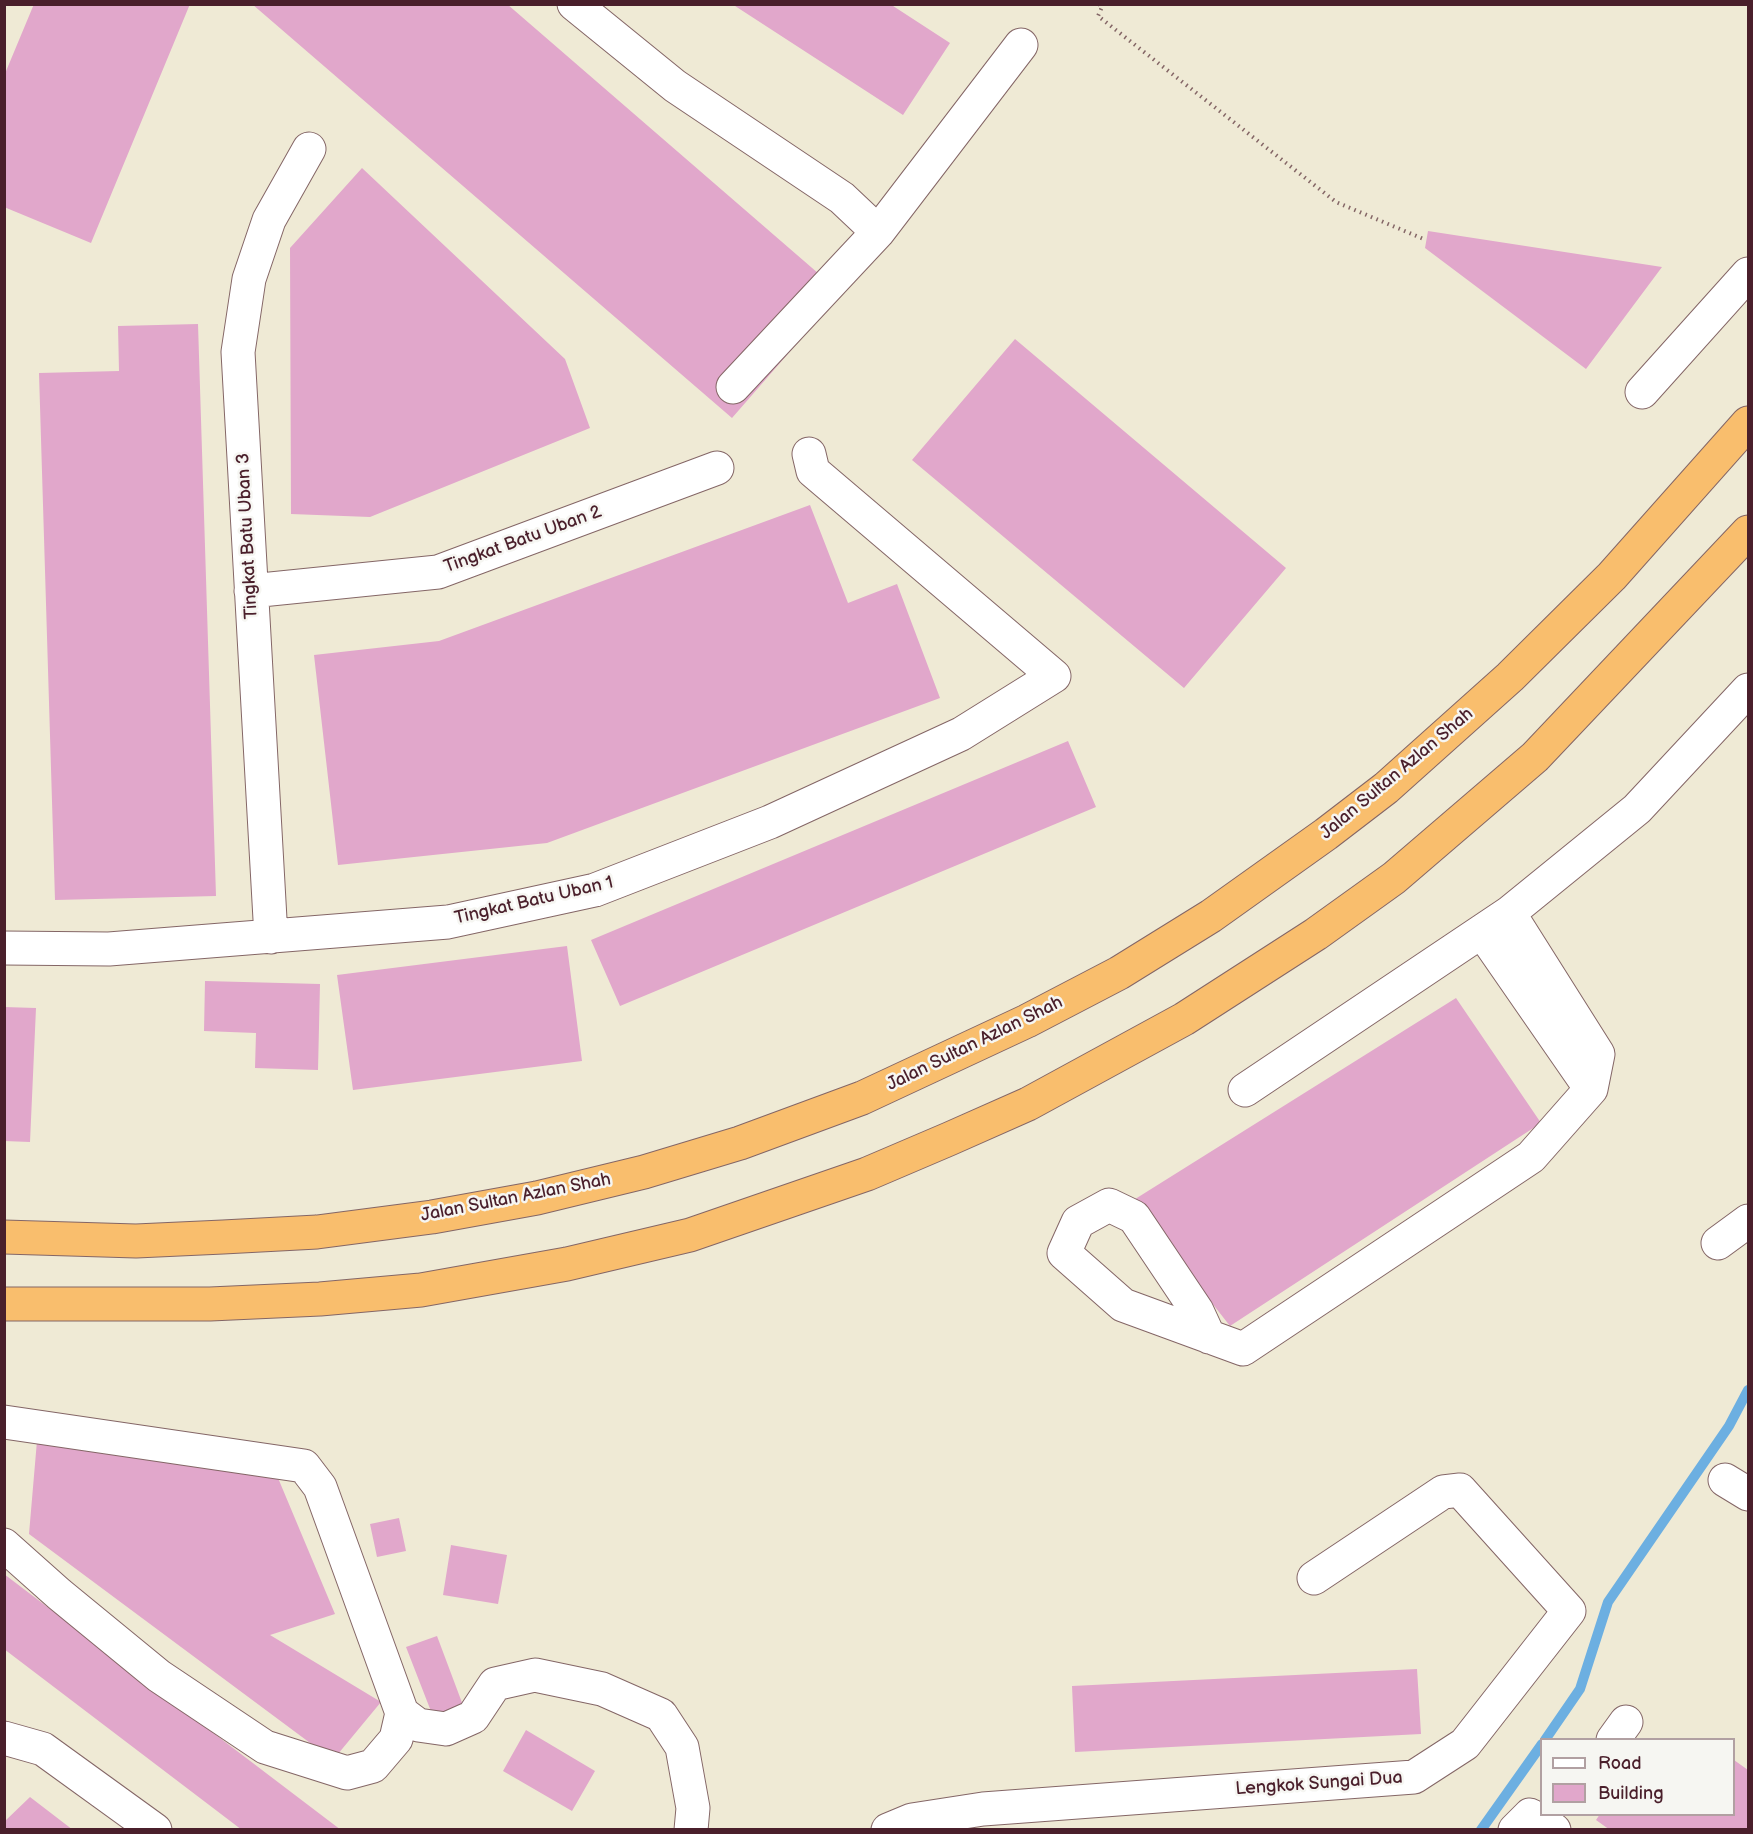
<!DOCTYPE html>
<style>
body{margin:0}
#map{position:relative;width:1753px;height:1834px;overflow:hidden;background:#efead5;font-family:"Balsamiq Sans",sans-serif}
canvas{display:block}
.frame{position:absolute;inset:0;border:6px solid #4a1f2b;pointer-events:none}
.legend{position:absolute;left:1540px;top:1738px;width:195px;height:78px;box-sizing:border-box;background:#f6f6f2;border:2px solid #b1a0a2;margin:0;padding:8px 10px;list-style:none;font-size:18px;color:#4a1f2b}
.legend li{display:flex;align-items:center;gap:12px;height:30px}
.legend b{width:30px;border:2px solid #b1a0a2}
</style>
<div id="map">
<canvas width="1753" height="1834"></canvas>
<div class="frame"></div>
<ul class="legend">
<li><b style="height:8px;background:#fff"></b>Road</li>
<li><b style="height:16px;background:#e1a7cb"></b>Building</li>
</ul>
</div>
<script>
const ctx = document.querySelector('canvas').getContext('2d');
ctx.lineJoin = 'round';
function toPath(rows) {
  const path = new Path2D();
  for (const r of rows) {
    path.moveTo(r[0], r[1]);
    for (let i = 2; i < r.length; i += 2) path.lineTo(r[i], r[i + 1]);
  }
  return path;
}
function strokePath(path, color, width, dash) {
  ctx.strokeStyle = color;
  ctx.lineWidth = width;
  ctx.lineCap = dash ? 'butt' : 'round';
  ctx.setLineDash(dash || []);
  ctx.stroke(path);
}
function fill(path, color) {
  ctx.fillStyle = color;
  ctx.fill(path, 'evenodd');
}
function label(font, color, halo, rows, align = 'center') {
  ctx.font = font + ' "Balsamiq Sans",sans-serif';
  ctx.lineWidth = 5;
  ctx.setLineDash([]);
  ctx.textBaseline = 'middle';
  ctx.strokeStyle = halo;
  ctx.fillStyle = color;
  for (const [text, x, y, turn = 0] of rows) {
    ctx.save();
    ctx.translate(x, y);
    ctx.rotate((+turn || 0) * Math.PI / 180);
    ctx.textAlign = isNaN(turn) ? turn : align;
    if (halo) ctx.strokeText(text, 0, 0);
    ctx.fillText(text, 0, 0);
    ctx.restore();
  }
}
const stream = toPath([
 [1545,1740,1580,1689,1608,1602,1729,1426,1748,1390],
 [1481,1830,1542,1744]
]);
const building = toPath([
 [34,4,190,4,91,243,4,207,4,76],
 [252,4,507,4,841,293,732,418],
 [732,4,890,4,950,43,903,115],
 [362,168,565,359,590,428,370,517,291,514,290,248],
 [1428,231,1662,267,1586,369,1425,248],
 [198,324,216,896,55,900,39,373,119,371,118,326],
 [1015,339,1286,568,1184,688,912,460],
 [810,505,848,603,897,584,940,698,547,843,338,865,314,655,439,641],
 [1068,741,1096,807,620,1006,591,940],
 [567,946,582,1061,353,1090,337,975],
 [205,981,320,984,318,1070,255,1068,256,1033,204,1031],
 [1456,998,1541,1123,1230,1326,1132,1201],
 [4,1007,36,1008,30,1142,4,1141],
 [38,1429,273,1466,335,1614,270,1635,381,1702,333,1760,29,1534],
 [399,1518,406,1551,377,1557,370,1524],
 [451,1545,507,1555,498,1604,443,1595],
 [4,1574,341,1830,242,1830,4,1649],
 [437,1636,464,1708,434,1719,406,1647],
 [1417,1669,1421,1734,1075,1752,1072,1686],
 [526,1730,595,1771,572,1811,503,1771],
 [1734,1760,1748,1770,1748,1830,1610,1830,1596,1820,1600,1814,1734,1814],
 [30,1797,73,1830,4,1830,4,1822]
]);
const path = toPath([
 [1099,4,1102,7,1098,16,1336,202,1426,240]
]);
const minor = toPath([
 [574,4,675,86,842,198,878,232,1021,45],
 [733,387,878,232],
 [1642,392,1748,274],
 [251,591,438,572,717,468],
 [1483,933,1591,1089],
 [271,937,238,352,249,279,269,220,309,149],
 [4,948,109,949,448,922,595,890,770,822,961,734,1054,676,813,471,809,454],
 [1245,1090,1509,913,1637,809,1748,690],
 [1718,1243,1748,1221],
 [1209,1337,1197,1311,1134,1217,1109,1205,1078,1222,1064,1253,1123,1305,1243,1349,1531,1157,1591,1089,1598,1054,1509,913],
 [4,1422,304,1466,320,1487,402,1713,396,1739,373,1766,347,1773,265,1747,159,1676,59,1594,4,1545],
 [1725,1480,1748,1494],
 [402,1713,418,1725,446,1729,473,1717,495,1684,535,1675,602,1689,661,1715,682,1747,693,1808,691,1830],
 [4,1738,43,1749,155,1830],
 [1613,1740,1626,1722],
 [888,1830,912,1820,983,1809,1414,1777,1465,1744,1569,1611,1460,1490,1443,1492,1314,1578],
 [1515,1830,1530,1815,1554,1830]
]);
const highway = toPath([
 [4,1237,136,1241,223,1237,317,1232,432,1217,537,1198,644,1172,740,1143,862,1098,1027,1021,1119,973,1211,916,1326,834,1386,788,1510,677,1612,576,1748,423],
 [4,1304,210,1304,320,1299,421,1290,567,1264,690,1235,867,1174,949,1139,1028,1104,1184,1019,1316,934,1394,878,1535,757,1748,532]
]);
const streetNames = [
 ["Tingkat Batu Uban 3",248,536,-93],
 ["Tingkat Batu Uban 2",523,540,-20],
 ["Jalan Sultan Azlan Shah",1397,774,-40],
 ["Tingkat Batu Uban 1",534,901,-13],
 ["Jalan Sultan Azlan Shah",975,1044,-26],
 ["Jalan Sultan Azlan Shah",516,1198,-11],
 ["Lengkok Sungai Dua",1319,1784,-4]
];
strokePath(stream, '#6cafe1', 10);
fill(building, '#e1a7cb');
strokePath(minor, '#846666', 35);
strokePath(highway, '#846666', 35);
strokePath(path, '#846666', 4, [1.5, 4.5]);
strokePath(minor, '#fff', 33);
strokePath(highway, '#f9be6d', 33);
label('18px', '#4a1f2b', '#f6f6f2', streetNames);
</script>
